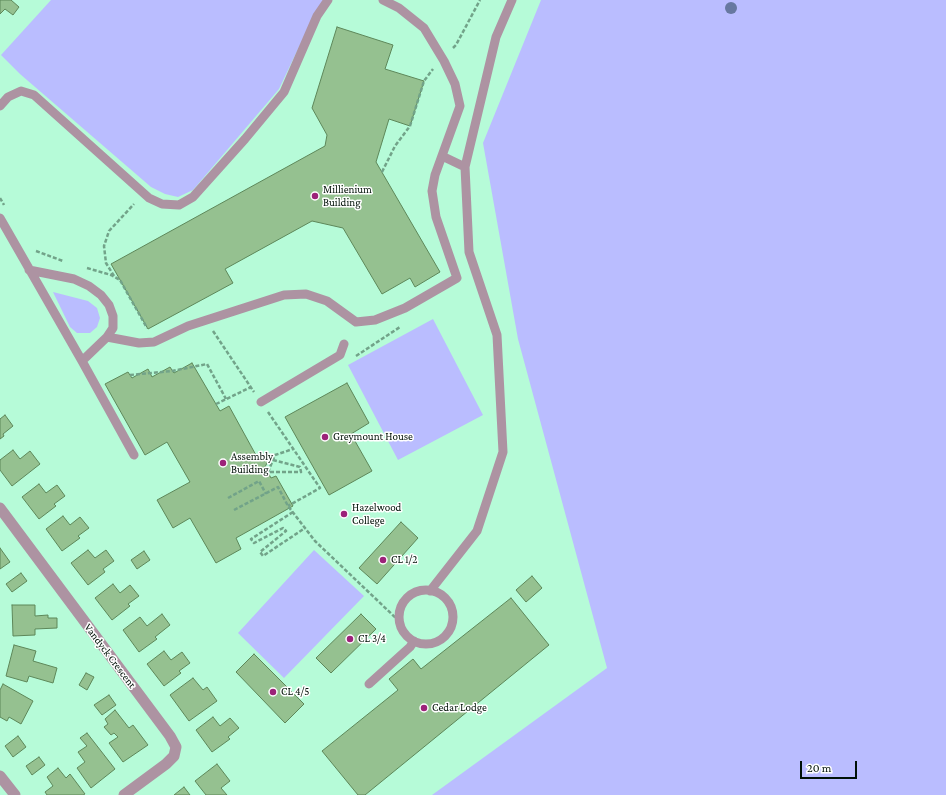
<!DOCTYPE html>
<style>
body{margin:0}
#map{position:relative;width:946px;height:795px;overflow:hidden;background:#b6fbd8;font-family:"Crimson Pro",serif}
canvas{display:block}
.scale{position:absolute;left:800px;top:761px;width:57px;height:18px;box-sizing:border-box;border:2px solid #001107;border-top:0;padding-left:5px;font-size:12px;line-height:14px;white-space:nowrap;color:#001107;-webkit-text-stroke:3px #fff;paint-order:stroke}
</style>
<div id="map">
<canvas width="946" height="795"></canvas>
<div class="scale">20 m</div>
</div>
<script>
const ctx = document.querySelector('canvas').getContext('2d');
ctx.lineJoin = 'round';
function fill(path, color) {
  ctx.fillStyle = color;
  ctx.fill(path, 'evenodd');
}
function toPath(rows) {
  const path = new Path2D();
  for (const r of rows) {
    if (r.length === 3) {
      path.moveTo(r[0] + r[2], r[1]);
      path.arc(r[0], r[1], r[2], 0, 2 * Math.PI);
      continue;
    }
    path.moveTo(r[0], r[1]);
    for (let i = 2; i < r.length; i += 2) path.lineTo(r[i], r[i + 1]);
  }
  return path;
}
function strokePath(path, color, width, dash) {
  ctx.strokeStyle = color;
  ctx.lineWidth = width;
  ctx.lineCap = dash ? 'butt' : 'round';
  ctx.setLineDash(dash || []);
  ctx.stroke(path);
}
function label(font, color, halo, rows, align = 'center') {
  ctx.font = font + ' "Crimson Pro",serif';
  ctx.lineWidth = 3;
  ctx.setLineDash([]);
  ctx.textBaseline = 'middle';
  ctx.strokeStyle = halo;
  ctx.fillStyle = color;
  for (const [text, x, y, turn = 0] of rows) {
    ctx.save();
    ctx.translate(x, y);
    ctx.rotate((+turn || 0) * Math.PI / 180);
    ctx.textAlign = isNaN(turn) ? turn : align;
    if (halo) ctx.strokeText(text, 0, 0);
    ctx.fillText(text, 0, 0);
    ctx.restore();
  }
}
const green = toPath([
 [51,0,327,0,307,30,279,89,193,190,178,197,165,194,151,187,20,74,1,55],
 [541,0,946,0,946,795,432,795,607,668,518,339,483,143],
 [53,292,88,301,97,308,100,318,97,327,90,333,77,333,70,327],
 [433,319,483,415,398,460,348,365],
 [314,550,364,596,284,678,238,633]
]);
const building = toPath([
 [0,0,11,0,19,7,13,15,5,9,0,14,0,0],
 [337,27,393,45,385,69,424,81,410,126,389,119,376,162,440,272,415,287,410,278,382,294,343,228,312,221,225,269,233,283,148,329,111,264,325,146,327,135,312,108,337,27],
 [192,363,220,411,229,406,257,457,264,455,268,457,268,461,265,467,271,478,276,476,293,506,236,538,241,549,216,563,190,518,173,528,157,500,190,482,167,442,145,455,105,384,128,372,132,378,148,369,152,377,170,367,174,373,192,363],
 [347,383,369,423,351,434,372,471,329,495,285,417,347,383],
 [5,415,13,426,3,434,4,436,0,439,0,419,5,415],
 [13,450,20,459,30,451,40,464,12,486,0,470,0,460,13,450],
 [39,484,46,493,57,485,65,496,54,504,56,506,39,519,22,497,39,484],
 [63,516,70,525,80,517,89,528,78,536,80,538,62,551,46,529,63,516],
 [401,522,418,538,377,584,359,568,401,522],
 [0,548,10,562,0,569,0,548],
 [88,550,95,558,106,550,114,561,103,569,105,572,88,585,71,563,88,550],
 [144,551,150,560,137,569,131,560,144,551],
 [21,573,27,581,12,592,6,584,21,573],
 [532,576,542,588,526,602,516,590,532,576],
 [113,584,120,593,130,585,139,596,128,604,130,606,112,620,95,598,113,584],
 [511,598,549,645,365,795,358,795,322,751,398,690,389,679,413,659,421,669,511,598],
 [12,605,35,605,35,616,48,615,48,618,57,618,57,628,35,629,35,635,13,636,12,605],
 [162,614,170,625,155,637,157,639,139,652,123,630,140,617,147,626,162,614],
 [361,614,376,629,331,673,316,658,361,614],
 [14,645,36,651,33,661,57,668,53,683,29,676,27,682,6,676,14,645],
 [164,651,171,660,182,652,190,663,179,671,181,673,164,686,147,664,164,651],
 [254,654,304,704,285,723,236,672,254,654],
 [86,673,94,677,87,690,79,685,86,673],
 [193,678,203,690,207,687,217,701,189,721,170,695,193,678],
 [3,684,33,701,21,724,9,717,7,721,0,717,0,690,3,684],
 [109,695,116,705,102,715,94,705,109,695],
 [115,710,129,728,133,725,148,745,123,762,109,743,118,737,114,733,111,735,104,727,108,724,105,719,115,710],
 [213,717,220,726,230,718,239,728,228,737,230,739,212,752,196,730,213,717],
 [87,733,115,769,91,788,77,768,85,762,78,752,87,746,80,738,87,733],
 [18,736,26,747,13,757,5,746,18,736],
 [39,757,45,765,32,775,26,766,39,757],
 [217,764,230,781,221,788,227,795,206,795,195,781,217,764],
 [58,768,66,778,70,774,85,794,83,795,47,795,45,792,53,786,47,777,58,768],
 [184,787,190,795,174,795,184,787]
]);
const path = toPath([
 [453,48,456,45,480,0],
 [382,172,395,146,410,126,424,81,433,69],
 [0,198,4,205],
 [36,251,63,261],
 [87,268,111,275,120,280,147,328],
 [114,276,106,263,104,246,109,231,134,204],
 [213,331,254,392],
 [356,356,400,327],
 [130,375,172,371,207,364,226,399],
 [216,404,251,387],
 [268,412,320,488,288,506],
 [273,460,300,467,301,472,268,472,275,455,293,449],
 [228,498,259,481,266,494],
 [234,510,278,487,288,506,315,541,399,621],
 [293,512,251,539,254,543,283,528,286,531,260,552,263,556,305,528]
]);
const service = toPath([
 [0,106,8,97,21,91,34,95,149,198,162,204,179,205,193,197,245,139,284,92,317,16,328,0],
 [442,156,465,167],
 [0,218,82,361,134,455],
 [29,270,74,279,89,286,101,295,109,305,113,316,113,328,107,337,82,361],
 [107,337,139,343,154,342,188,326,284,295,306,294,327,301,356,322,375,320,405,308,457,278,436,217,432,191,435,175,460,106,455,84,444,61,424,28,399,8,383,0],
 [261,402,340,355,344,344],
 [426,617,27],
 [430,591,477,531,503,452,497,335,469,252,465,167,496,37,512,0],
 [369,684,410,647,414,641]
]);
const minor = toPath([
 [0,508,170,736,176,747,174,756,166,764,124,795],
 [0,776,15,795]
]);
const trees = [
 [731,8]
];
const markers = [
 [315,196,4,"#9c2279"],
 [325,437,4,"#9c2279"],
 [223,463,4,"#9c2279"],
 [344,514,4,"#9c2279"],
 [383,560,4,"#9c2279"],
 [350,639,4,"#9c2279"],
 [273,692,4,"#9c2279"],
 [424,708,4,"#9c2279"]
];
const poiNames = [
 ["Millienium",323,190],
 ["Building",323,203],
 ["Greymount House",333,437],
 ["Assembly",231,457],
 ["Building",231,470],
 ["Hazelwood",352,508],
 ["College",352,521],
 ["CL 1/2",391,560],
 ["CL 3/4",358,639],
 ["CL 4/5",281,692],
 ["Cedar Lodge",432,708]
];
const streetNames = [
 ["Vandyck Crescent",110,656,53]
];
fill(green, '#babdff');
fill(building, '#95c190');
strokePath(building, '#5d8759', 1);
strokePath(path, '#72a389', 2.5, [4, 2]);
strokePath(service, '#ad93a2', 9);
strokePath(minor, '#ad93a2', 11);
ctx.fillStyle = '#6778a0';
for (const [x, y] of trees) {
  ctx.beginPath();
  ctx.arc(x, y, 6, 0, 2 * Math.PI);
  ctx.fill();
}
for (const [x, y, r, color] of markers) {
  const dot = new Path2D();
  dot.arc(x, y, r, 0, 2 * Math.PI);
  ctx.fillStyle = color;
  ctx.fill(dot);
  strokePath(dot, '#fff', 1.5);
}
label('11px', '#001107', '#fff', poiNames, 'left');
label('11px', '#001107', '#fff', streetNames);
</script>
